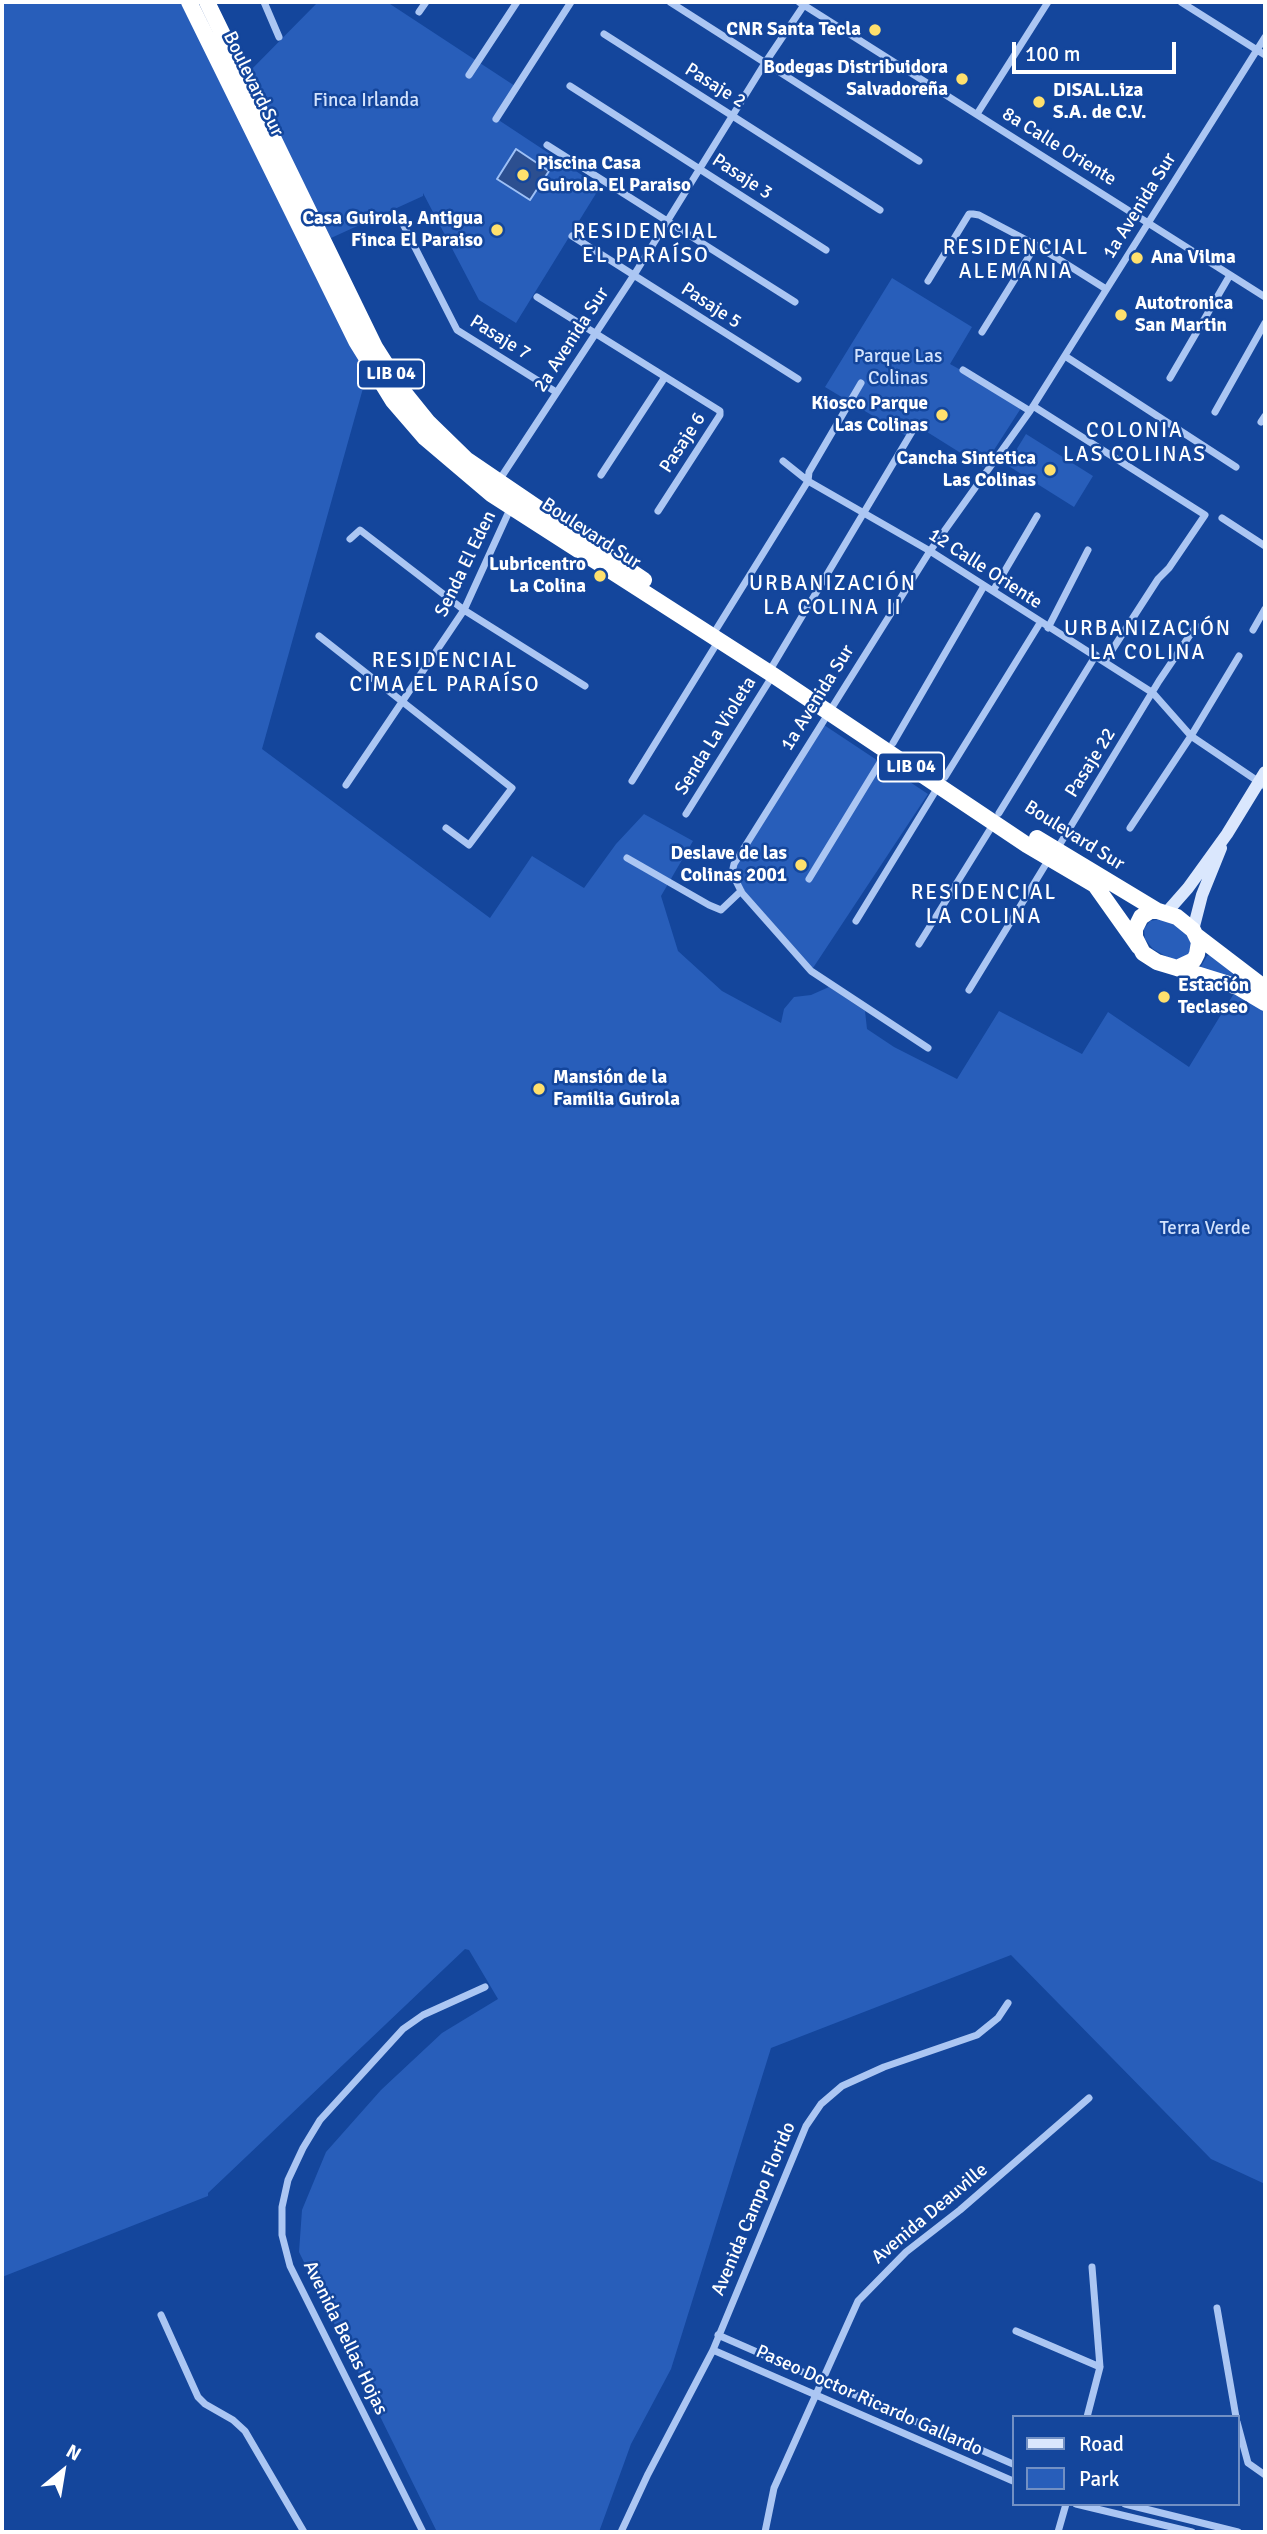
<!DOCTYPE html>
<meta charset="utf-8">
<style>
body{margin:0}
#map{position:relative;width:1267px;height:2534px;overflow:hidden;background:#14469c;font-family:Signika,sans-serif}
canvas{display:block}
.frame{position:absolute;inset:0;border:4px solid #fff;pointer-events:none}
.legend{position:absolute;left:1012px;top:2415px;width:228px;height:91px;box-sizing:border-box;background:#14469c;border:2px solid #7290c4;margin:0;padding:9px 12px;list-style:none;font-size:21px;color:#fff}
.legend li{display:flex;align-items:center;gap:14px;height:35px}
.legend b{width:35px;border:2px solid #7290c4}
.north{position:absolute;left:28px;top:2436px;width:70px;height:70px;-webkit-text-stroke:5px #14469c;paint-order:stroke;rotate:30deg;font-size:19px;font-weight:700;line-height:28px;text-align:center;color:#fff}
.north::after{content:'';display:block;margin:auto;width:24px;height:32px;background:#fff;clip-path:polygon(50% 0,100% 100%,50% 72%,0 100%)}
.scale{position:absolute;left:1012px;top:42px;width:164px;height:32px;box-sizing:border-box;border:4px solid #fff;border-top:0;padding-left:9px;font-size:21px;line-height:24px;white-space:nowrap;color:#fff;-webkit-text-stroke:5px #14469c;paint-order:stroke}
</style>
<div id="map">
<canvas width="1267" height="2534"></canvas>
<div class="frame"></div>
<ul class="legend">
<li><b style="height:9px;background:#dae7fd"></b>Road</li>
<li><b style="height:19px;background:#285eba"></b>Park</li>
</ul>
<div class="north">N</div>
<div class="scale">100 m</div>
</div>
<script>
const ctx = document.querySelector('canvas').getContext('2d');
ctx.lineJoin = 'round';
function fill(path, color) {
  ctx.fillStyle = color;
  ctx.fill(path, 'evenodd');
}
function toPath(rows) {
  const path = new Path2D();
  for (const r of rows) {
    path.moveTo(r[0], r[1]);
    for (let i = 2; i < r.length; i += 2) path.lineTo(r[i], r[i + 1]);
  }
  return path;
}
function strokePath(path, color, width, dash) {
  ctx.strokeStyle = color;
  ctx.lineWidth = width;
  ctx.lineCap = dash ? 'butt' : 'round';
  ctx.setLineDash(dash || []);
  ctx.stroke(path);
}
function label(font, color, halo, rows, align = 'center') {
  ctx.font = font + ' Signika,sans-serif';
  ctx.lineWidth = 5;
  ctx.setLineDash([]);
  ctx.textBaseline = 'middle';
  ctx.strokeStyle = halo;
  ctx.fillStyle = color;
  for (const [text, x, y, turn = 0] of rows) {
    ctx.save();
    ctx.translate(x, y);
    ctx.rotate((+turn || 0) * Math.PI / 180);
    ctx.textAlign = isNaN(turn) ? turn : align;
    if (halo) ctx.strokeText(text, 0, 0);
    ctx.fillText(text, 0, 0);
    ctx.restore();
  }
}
const green = toPath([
 [2,2,183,2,295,225,316,278,367,374,262,749,490,918,532,856,584,888,616,844,644,814,693,841,661,896,678,951,722,991,781,1023,784,1009,794,997,811,995,829,987,865,1011,867,1029,894,1047,957,1079,999,1011,1082,1054,1108,1012,1189,1067,1241,982,1200,968,1207,956,1211,954,1263,993,1265,1000,1265,2184,1211,2159,1011,1955,771,2048,671,2369,631,2444,599,2532,437,2532,299,2252,302,2210,326,2152,381,2090,442,2033,498,1999,469,1950,465,1949,208,2193,208,2196,2,2277],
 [318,2,387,2,515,86,494,117,600,187,516,323,479,300,423,193,423,196,331,238,247,74],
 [892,278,972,327,950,364,1023,405,983,467,916,425,908,437,825,387],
 [1026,434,1093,476,1074,507,1007,465],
 [821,723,928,794,811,971,736,884,737,861],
 [1161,919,1172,923,1185,932,1192,945,1192,952,1180,959,1171,959,1153,949,1145,939,1144,929,1150,921]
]);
const water = toPath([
 [516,149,549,171,530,200,497,179,516,149]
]);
const street = toPath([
 [264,2,279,37],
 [670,2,919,161],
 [799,2,1265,297],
 [1181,2,1265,55],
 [419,12,426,2],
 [604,34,880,210],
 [469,75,517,2],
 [570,86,826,250],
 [977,114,1048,2],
 [496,119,571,2],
 [547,145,795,302],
 [402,222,457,330,556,392],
 [572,236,798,379],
 [928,281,969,214,973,214,979,215,1036,245,1106,289],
 [537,297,720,411,720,415,658,511],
 [982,332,1036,245],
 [1065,356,1236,467],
 [963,370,1030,411],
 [1170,378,1230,275],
 [1033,406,1205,515,1169,568,1158,579,1105,661],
 [1215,412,1265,323],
 [1261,422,1265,416],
 [783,461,808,481,930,551,1153,693,1191,736,1265,786],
 [601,475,665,377],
 [498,482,634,275,765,63,806,2],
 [1222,518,1265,546],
 [350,539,360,530,464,610,585,686],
 [993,591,1037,516],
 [717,628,808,481,809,472,861,383],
 [1048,628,1088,550],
 [1253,630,1265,609],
 [319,636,512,788,469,845,446,828],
 [773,665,916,425],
 [893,743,984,586],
 [945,777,1040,623],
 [632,781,719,640],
 [346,785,464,610,511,507],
 [999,813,1096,655],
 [686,814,773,675],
 [1130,828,1191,736,1239,656],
 [1057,849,1159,681,1196,626],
 [627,858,709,905,721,910,741,891],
 [809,879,887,751],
 [856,921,938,787],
 [919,944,994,823],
 [969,990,1049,859],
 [928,1048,811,971,742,893,732,873,734,864,930,551,1030,411,1265,37],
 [1217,2308,1236,2417],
 [161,2315,198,2397,205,2404,233,2420,245,2431,304,2532],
 [1016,2331,1100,2367],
 [718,2335,1013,2464],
 [713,2350,1013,2481],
 [1087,2417,1100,2367,1092,2267],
 [1237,2422,1248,2463,1265,2475],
 [1076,2504,1192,2532],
 [1125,2504,1238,2532],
 [423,2532,290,2266,282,2235,282,2207,288,2180,303,2148,320,2120,403,2029,423,2015,485,1987],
 [621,2532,648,2474,713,2350,806,2126,821,2104,842,2086,884,2067,977,2035,998,2018,1008,2003],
 [765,2532,774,2488,858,2301,906,2252,960,2210,1089,2098],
 [1058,2532,1066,2504]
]);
const secondary = toPath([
 [1166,913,1188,888,1227,834,1265,772],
 [1193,930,1202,895,1221,848]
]);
const highway = toPath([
 [189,2,356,341,393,401,425,438,491,494,773,675,1027,845,1095,885,1139,947],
 [207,2,375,347,403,391,428,422,466,459,644,580],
 [1037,838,1158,911],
 [1150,911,1158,911,1177,917,1193,930,1199,942,1197,954,1194,960,1177,968,1157,962,1143,953,1135,937,1135,929,1141,917,1150,911],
 [1197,936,1265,988],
 [1177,968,1238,987,1265,1003]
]);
const markers = [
 [875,30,7,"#ffe06d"],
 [962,79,7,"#ffe06d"],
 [1039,102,7,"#ffe06d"],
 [523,175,7,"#ffe06d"],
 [497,230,7,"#ffe06d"],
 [1137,258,7,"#ffe06d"],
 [1121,315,7,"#ffe06d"],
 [942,415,7,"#ffe06d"],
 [1050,470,7,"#ffe06d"],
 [600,576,7,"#ffe06d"],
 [801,865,7,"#ffe06d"],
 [1164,997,7,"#ffe06d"],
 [539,1089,7,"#ffe06d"]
];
const shields = [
 [391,374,66],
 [911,767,66]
];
const shieldNames = [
 ["LIB 04",391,374],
 ["LIB 04",911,767]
];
const poiNames = [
 ["CNR Santa Tecla",861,30],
 ["Bodegas Distribuidora",948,68],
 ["Salvadoreña",948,90],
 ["DISAL.Liza",1053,91,"left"],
 ["S.A. de C.V.",1053,113,"left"],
 ["Piscina Casa",537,164,"left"],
 ["Guirola. El Paraiso",537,186,"left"],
 ["Casa Guirola, Antigua",483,219],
 ["Finca El Paraiso",483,241],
 ["Ana Vilma",1151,258,"left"],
 ["Autotronica",1135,304,"left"],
 ["San Martin",1135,326,"left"],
 ["Kiosco Parque",928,404],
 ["Las Colinas",928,426],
 ["Cancha Sintetica",1036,459],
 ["Las Colinas",1036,481],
 ["Lubricentro",586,565],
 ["La Colina",586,587],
 ["Deslave de las",787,854],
 ["Colinas 2001",787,876],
 ["Estación",1178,986,"left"],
 ["Teclaseo",1178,1008,"left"],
 ["Mansión de la",553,1078,"left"],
 ["Familia Guirola",553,1100,"left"]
];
const streetNames = [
 ["Boulevard Sur",253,84,64],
 ["Pasaje 2",715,86,32],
 ["8a Calle Oriente",1059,147,32],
 ["Pasaje 3",742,177,33],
 ["1a Avenida Sur",1140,206,-58],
 ["Pasaje 5",711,306,33],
 ["Pasaje 7",500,338,32],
 ["2a Avenida Sur",572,340,-57],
 ["Pasaje 6",683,443,-57],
 ["Boulevard Sur",591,534,33],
 ["Senda El Eden",466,564,-64],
 ["12 Calle Oriente",985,569,33],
 ["1a Avenida Sur",818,698,-58],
 ["Senda La Violeta",716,736,-58],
 ["Pasaje 22",1091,763,-58],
 ["Boulevard Sur",1074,836,32],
 ["Avenida Campo Florido",754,2209,-67],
 ["Avenida Deauville",930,2214,-40],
 ["Avenida Bellas Hojas",345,2338,64],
 ["Paseo Doctor Ricardo Gallardo",869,2401,24]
];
const parkNames = [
 ["Finca Irlanda",366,101],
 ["Parque Las",898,357],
 ["Colinas",898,379],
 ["Terra Verde",1205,1229]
];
const neighbourhoodNames = [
 ["RESIDENCIAL",646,232],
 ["EL PARAÍSO",646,256],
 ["RESIDENCIAL",1016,248],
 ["ALEMANIA",1016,272],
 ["COLONIA",1135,431],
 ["LAS COLINAS",1135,455],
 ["URBANIZACIÓN",833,584],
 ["LA COLINA II",833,608],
 ["URBANIZACIÓN",1148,629],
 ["LA COLINA",1148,653],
 ["RESIDENCIAL",445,661],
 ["CIMA EL PARAÍSO",445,685],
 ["RESIDENCIAL",984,893],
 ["LA COLINA",984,917]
];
fill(green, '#285eba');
fill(water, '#2c4f90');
strokePath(water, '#9dc0f6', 2);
strokePath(street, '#abc6f3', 7);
strokePath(secondary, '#dae7fd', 12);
strokePath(highway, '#fff', 16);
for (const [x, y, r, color] of markers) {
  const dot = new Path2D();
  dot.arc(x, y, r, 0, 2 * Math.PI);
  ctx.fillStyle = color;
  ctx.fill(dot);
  strokePath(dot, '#14469c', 2.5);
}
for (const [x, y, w] of shields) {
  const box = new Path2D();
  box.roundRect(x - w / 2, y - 14.5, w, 29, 5);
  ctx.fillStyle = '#14469c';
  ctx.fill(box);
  strokePath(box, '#fff', 2);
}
label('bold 18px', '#fff', null, shieldNames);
label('bold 19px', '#fff', '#14469c', poiNames, 'right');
label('19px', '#fff', '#14469c', streetNames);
label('19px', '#d3e3fd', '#14469c', parkNames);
ctx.letterSpacing = '2px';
label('21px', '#fff', '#14469c', neighbourhoodNames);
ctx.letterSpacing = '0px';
</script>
